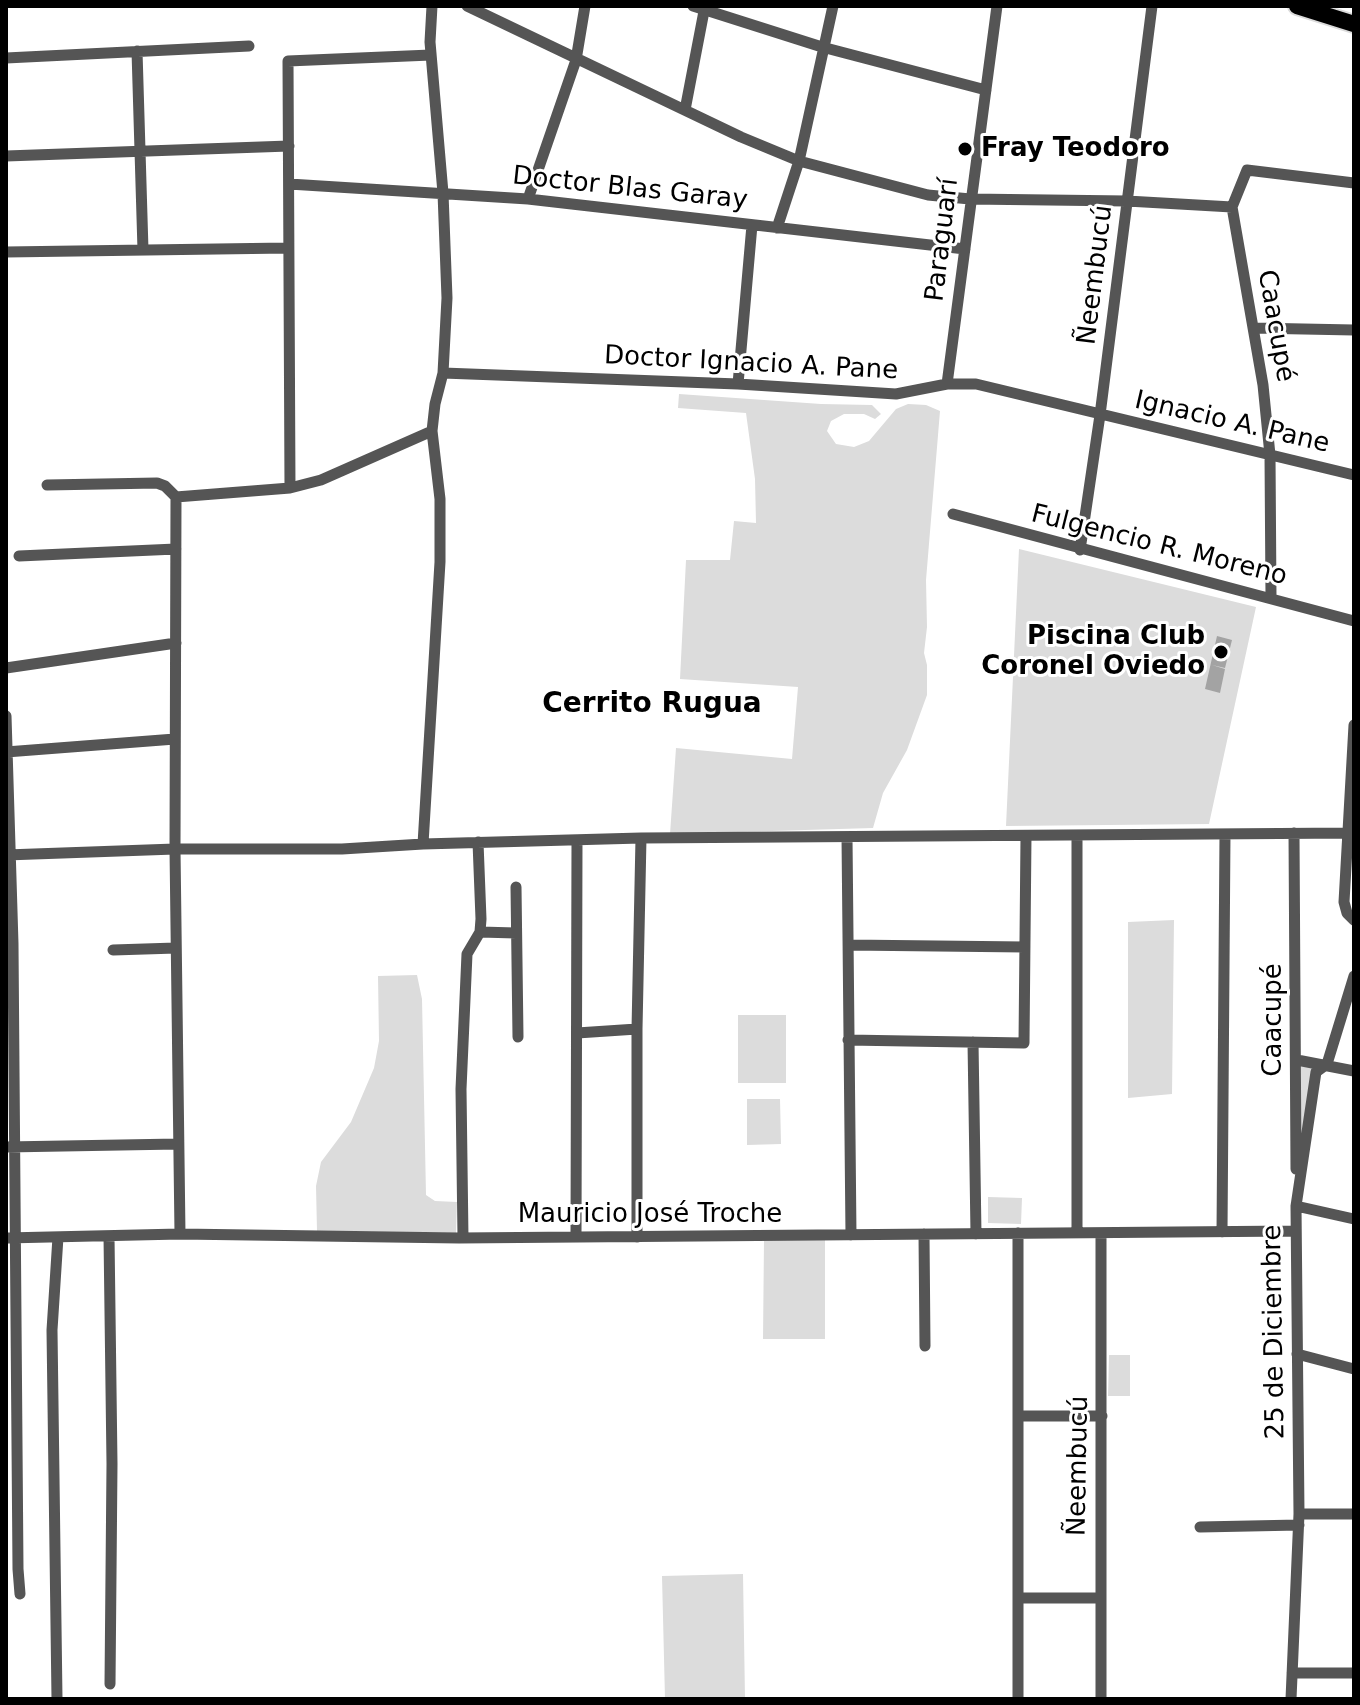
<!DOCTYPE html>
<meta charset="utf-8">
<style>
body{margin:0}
#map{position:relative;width:1360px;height:1705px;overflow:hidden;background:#fff;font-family:"DejaVu Sans",sans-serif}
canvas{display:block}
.frame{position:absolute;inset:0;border:8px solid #000;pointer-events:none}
</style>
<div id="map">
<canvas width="1360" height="1705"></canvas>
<div class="frame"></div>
</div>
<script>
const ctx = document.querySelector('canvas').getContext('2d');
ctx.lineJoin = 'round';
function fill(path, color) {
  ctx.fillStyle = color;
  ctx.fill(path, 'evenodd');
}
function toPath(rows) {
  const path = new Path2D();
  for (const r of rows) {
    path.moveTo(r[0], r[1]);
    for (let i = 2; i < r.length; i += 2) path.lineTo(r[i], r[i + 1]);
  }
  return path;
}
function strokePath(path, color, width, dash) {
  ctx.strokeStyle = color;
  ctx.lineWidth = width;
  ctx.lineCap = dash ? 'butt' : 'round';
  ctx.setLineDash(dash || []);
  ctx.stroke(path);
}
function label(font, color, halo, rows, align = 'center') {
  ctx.font = font + ' "DejaVu Sans",sans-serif';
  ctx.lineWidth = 6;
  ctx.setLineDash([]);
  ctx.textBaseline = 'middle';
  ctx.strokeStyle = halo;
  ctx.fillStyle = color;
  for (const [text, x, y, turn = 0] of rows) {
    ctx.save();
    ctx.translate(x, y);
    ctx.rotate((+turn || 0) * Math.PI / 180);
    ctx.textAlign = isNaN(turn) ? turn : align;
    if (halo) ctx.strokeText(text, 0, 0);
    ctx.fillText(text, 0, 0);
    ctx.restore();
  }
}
const green = toPath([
 [679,394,821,404,872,405,881,414,875,419,864,414,844,414,831,421,827,431,836,444,854,447,869,441,896,409,908,404,926,405,940,411,926,580,927,627,924,653,927,665,927,695,907,750,883,793,873,828,670,834,676,748,792,759,798,687,680,679,686,560,730,560,734,521,756,523,755,479,746,413,678,408],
 [1019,549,1256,607,1209,824,1006,826],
 [1174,920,1172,1094,1128,1098,1128,922],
 [417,975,422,999,426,1195,435,1201,457,1202,456,1233,317,1231,316,1186,321,1162,351,1122,374,1068,379,1041,378,976],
 [738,1015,786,1015,786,1083,738,1083],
 [1301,1065,1312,1067,1300,1161],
 [747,1099,780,1099,781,1144,747,1145],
 [988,1197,1022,1198,1021,1224,988,1223],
 [825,1238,825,1339,763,1339,764,1240],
 [1109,1355,1130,1355,1130,1396,1108,1396],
 [743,1574,745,1699,665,1699,662,1576]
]);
const water = toPath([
 [1217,636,1232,640,1225,668,1212,665,1225,669,1220,693,1205,689]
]);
const minor = toPath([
 [467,6,741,137,799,161,928,195,970,199,1127,201,1232,207],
 [693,6,822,47,986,90],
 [137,51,143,250],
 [6,58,249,46],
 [685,110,705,6],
 [6,156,289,146],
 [289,184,528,199,965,249],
 [528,199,576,60,585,6],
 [1232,207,1263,385,1270,455,1271,597],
 [1232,207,1247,170,1354,183],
 [777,228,799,161,833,6],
 [6,252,287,248],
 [1253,328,1354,330],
 [443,373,738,384,896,394,947,384,976,384,1354,475],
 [738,384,752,225],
 [947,384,997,6],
 [47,485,157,483,165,486,176,497],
 [290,488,288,61,431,55],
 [953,514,1354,621],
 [1080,550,1100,415,1152,6],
 [19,556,176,549],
 [6,668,176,643],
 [6,716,13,944,18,1569,20,1594],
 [1354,725,1344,902,1347,913,1354,920],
 [6,752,175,739],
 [1294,833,1296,1169],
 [1077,836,1077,1233],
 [847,837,851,1235],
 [423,844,440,562,440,499,432,431,435,404,443,373,447,298,443,193,430,42,432,6],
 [6,855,175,849,342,849,423,844,641,838,1350,833],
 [516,887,518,1037],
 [480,932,516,933],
 [849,945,1025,947],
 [113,950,176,948],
 [577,1033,637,1029],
 [848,1040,1024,1043,1026,836],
 [973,1042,976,1234],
 [1297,1060,1354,1071],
 [6,1147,178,1144],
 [1296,1206,1354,1219],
 [1222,1232,1225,834],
 [180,1234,175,849,176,497,290,488,321,480,432,431],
 [924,1234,925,1346],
 [109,1236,112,1464,110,1684],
 [576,1237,577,840],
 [637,1237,637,1029,641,838],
 [6,1238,180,1234,459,1238,1295,1231],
 [463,1238,461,1089,467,954,480,932,481,919,478,842],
 [1297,1354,1354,1369],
 [1018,1416,1102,1416],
 [1299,1514,1354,1514],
 [1200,1527,1299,1525],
 [1018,1598,1100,1598],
 [1292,1673,1354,1673],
 [57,1699,52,1330,58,1237],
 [1018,1699,1018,1233],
 [1101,1699,1101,1233],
 [1291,1699,1299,1514,1296,1206,1316,1072,1327,1064,1354,976]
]);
const highway = toPath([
 [1297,6,1354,24]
]);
const markers = [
 [965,149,8,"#000"],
 [1221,652,8,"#000"]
];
const poiNames = [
 ["Fray Teodoro",981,149],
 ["Piscina Club",1205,637,"right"],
 ["Coronel Oviedo",1205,667,"right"]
];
const streetNames = [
 ["Doctor Blas Garay",630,189,6],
 ["Paraguarí",943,240,-83],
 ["Ñeembucú",1096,275,-83],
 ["Caacupé",1275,326,80],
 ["Doctor Ignacio A. Pane",751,364,3],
 ["Ignacio A. Pane",1232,423,13],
 ["Fulgencio R. Moreno",1159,546,14],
 ["Caacupé",1274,1020,-90],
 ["Mauricio José Troche",650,1215],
 ["25 de Diciembre",1275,1332,-91],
 ["Ñeembucú",1079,1466,-89]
];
const neighbourhoodNames = [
 ["Cerrito Rugua",652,705]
];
fill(green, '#dcdcdc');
fill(water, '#a3a3a3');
strokePath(highway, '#dbdbdb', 20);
strokePath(minor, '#555', 11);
strokePath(highway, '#000', 16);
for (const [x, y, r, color] of markers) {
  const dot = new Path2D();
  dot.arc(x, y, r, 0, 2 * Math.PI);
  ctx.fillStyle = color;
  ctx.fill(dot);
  strokePath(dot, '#fff', 3);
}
label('bold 26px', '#000', '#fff', poiNames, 'left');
label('26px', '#000', '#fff', streetNames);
label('bold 28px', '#000', '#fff', neighbourhoodNames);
</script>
